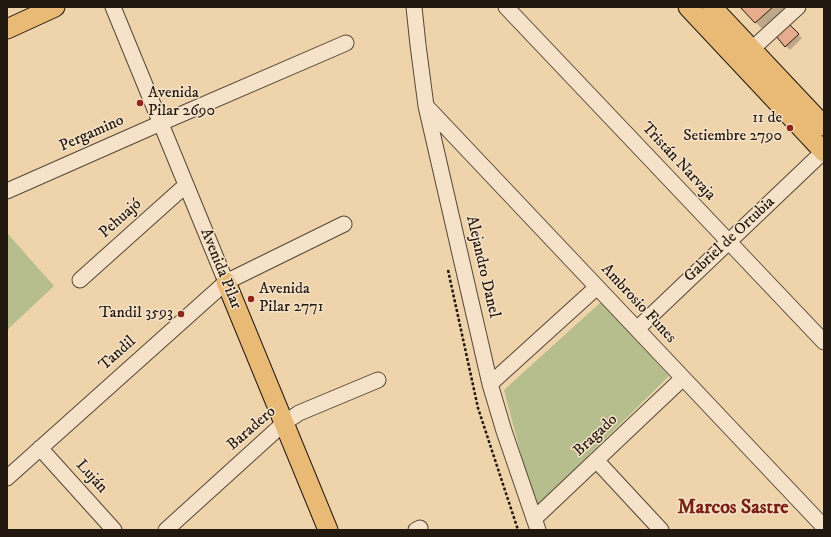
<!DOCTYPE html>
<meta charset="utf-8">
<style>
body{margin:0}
#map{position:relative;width:831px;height:537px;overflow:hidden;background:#efd3ab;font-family:"IM FELL DW Pica",serif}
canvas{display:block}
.frame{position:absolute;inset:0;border:8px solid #211810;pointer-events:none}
</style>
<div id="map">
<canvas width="831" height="537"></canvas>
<div class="frame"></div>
</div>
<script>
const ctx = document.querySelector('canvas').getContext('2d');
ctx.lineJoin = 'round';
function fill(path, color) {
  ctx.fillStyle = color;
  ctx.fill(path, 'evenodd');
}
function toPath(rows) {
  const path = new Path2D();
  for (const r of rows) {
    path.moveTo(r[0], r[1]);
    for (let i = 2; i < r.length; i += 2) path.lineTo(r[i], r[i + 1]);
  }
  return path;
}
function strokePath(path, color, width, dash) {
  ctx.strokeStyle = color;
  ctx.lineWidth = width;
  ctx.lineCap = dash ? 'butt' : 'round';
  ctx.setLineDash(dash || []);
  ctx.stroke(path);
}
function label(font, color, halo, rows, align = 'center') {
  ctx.font = font + ' "IM FELL DW Pica",serif';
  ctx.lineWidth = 3;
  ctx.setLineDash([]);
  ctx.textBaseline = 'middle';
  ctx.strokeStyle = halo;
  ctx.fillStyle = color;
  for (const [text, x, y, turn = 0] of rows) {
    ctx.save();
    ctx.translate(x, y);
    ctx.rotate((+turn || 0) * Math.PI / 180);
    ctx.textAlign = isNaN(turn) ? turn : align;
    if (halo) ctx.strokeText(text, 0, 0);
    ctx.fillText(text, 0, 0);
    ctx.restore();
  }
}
const green = toPath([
 [7,233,54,286,7,330],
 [601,302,669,376,535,508,504,390]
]);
const shadow = toPath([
 [742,7,788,7,763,30],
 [789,25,802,38,790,50,777,37]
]);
const building = toPath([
 [740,7,773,7,755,23,740,7],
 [789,24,799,34,785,47,776,36,789,24]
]);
const path = toPath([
 [448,270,478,408,518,530]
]);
const minor = toPath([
 [113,7,226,282],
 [414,7,418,45,426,106,490,384,504,431,538,530],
 [506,7,824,342],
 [752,49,798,7],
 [426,106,824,527],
 [7,191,161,123,346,43],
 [80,280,186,185],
 [637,329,824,151],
 [490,384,597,287],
 [40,448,114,530],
 [596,460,661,530],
 [7,478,226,282,344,224],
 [534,519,683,378],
 [166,530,284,423,299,413,378,380],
 [416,530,420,528]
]);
const major = toPath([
 [688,7,824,152],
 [712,7,824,126],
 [7,29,55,7],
 [226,282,328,530]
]);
const markers = [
 [140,103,4,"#8f2418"],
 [790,128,4,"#8f2418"],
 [251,299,4,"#8f2418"],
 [181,314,4,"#8f2418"]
];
const poiNames = [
 ["Avenida",148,94],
 ["Pilar 2690",148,112],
 ["11 de",782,119,"right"],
 ["Setiembre 2790",782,137,"right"],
 ["Avenida",259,290],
 ["Pilar 2771",259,308],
 ["Tandil 3593",173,314,"right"]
];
const streetNames = [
 ["Pergamino",92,134,-24],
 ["Tristán Narvaja",678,162,47],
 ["Pehuajó",121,219,-42],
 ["Gabriel de Ortubia",730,240,-43],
 ["Alejandro Danel",482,267,77],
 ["Avenida Pilar",220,269,68],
 ["Ambrosio Funes",638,304,47],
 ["Tandil",118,354,-42],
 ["Baradero",252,429,-41],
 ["Bragado",596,436,-43],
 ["Luján",91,477,48]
];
const districtNames = [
 ["Marcos Sastre",733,509]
];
fill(green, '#b5be8c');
fill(shadow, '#0003');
fill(building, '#e7ac8d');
strokePath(building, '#211810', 1);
strokePath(minor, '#544737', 17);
strokePath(major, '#211810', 21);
strokePath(path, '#211810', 2.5, [3, 2]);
strokePath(minor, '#f5e2c8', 15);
strokePath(major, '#e8ba76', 19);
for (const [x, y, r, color] of markers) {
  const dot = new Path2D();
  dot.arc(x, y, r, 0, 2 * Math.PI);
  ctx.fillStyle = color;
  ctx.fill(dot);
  strokePath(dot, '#f5e2c8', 1.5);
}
label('16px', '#211810', '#f5e2c8', poiNames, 'left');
label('16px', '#211810', '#f5e2c8', streetNames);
label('bold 20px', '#7a1f14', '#f5e2c8', districtNames);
</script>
